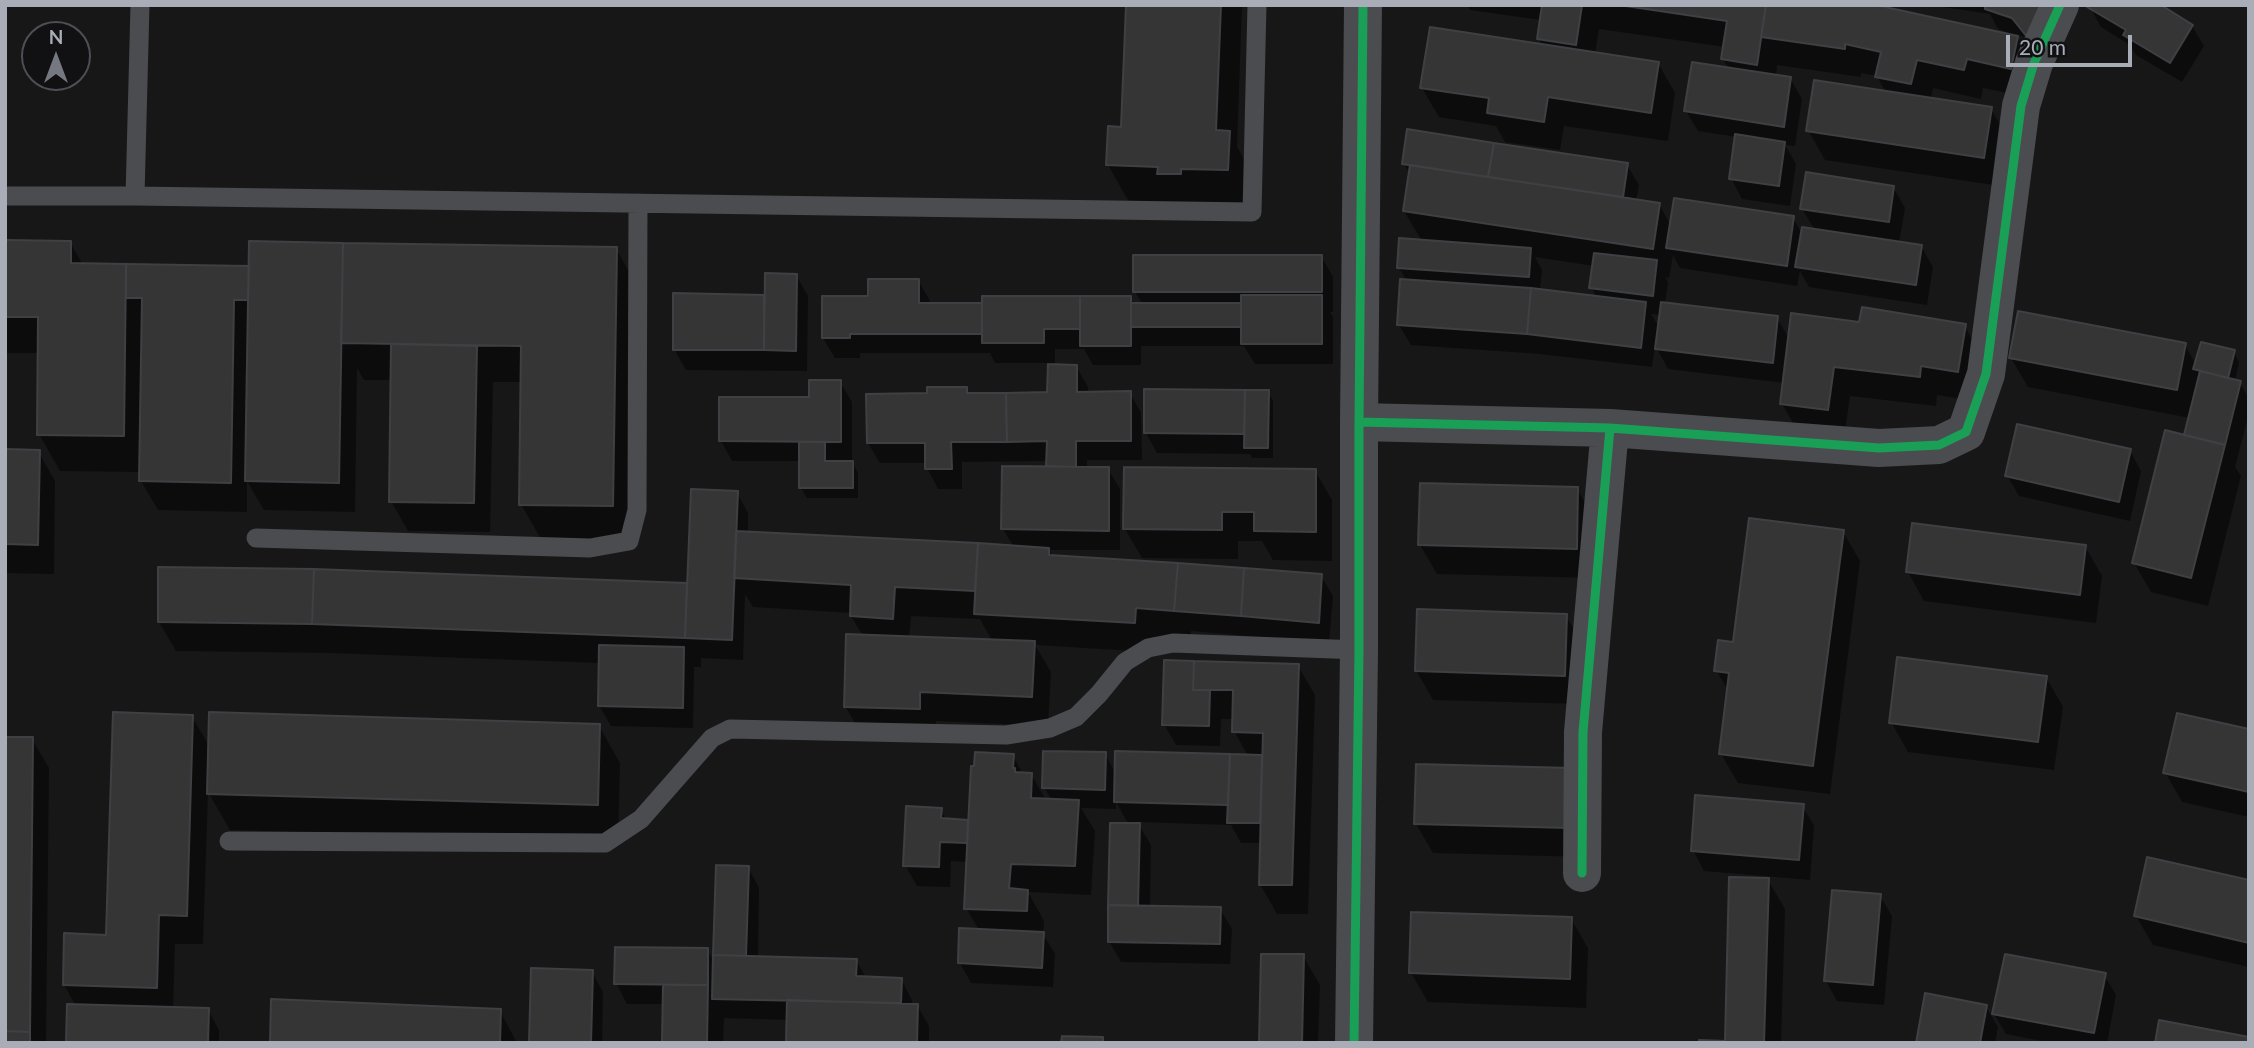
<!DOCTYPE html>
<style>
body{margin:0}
#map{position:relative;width:2254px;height:1048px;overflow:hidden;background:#171717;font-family:Lato,sans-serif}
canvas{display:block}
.frame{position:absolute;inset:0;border:7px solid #a8adb8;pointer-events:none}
.north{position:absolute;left:21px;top:21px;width:70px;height:70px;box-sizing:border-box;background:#111113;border:2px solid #4d4f55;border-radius:50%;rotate:0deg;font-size:19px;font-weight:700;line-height:28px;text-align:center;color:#a8adb8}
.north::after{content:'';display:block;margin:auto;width:24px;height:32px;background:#757880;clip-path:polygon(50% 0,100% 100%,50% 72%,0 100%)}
.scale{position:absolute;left:2006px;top:35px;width:126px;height:32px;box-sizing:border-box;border:4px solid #a8adb8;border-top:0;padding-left:9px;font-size:21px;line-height:24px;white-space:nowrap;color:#a8adb8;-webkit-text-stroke:5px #111113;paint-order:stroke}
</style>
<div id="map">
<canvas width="2254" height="1048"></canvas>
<div class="frame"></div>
<div class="north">N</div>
<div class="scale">20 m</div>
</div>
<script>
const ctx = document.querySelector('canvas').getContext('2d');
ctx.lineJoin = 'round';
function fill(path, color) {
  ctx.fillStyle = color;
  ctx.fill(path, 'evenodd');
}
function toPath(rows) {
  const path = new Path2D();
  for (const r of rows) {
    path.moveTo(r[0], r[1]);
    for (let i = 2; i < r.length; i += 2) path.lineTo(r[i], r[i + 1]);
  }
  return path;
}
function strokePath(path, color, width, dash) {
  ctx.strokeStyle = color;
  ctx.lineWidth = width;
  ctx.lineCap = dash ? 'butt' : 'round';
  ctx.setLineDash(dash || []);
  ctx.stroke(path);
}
const shadow = toPath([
 [1127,5,1242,5,1237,147,1250,169,1248,206,1129,202,1108,165,1123,128],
 [1468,5,1868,5,2012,36,2013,34,1998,29,1990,14,1929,5,2061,5,2026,38,2015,34,2034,67,2027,97,1983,88,1981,99,1933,88,1931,99,1991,109,2008,138,2000,186,1825,160,1808,130,1886,93,1877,76,1861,73,1861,77,1777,65,1776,76,1790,78,1802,99,1795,146,1785,145,1796,164,1790,206,1742,199,1731,178,1737,137,1698,131,1686,111,1729,69,1723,59,1725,47,1599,29,1595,54,1658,63,1675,93,1668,141,1564,126,1560,150,1505,142,1496,126,1439,117,1422,88,1543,46,1538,38,1541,20,1470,10],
 [1995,10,2021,18,2020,22,1995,14],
 [2090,7,2192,26,2204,46,2182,82,2136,55,2130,45,2101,27],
 [1404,164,1627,165,1639,185,1636,201,1659,204,1671,226,1793,218,1802,234,1815,230,1802,209,1893,187,1905,208,1899,243,1921,246,1933,267,1927,305,1809,287,1800,271,1797,286,1680,268,1673,255,1669,278,1665,277,1668,282,1665,304,1777,318,1790,340,1860,324,1964,325,1981,355,1974,401,1937,395,1936,406,1850,396,1844,438,1799,433,1782,404,1785,383,1668,369,1655,345,1652,367,1540,354,1411,345,1399,325,1407,281,1399,268,1422,241,1404,211,1410,174],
 [1535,257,1594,266,1591,287,1597,298,1540,291,1542,270],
 [1651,314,1661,315,1659,327],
 [5,241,70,242,83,265,250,268,616,249,637,285,633,542,542,541,521,504,522,382,493,382,490,532,408,531,391,501,392,380,364,380,357,368,355,512,264,510,247,481,247,512,158,510,141,481,141,472,60,471,39,434,40,353,5,353],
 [1321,256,1333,277,1333,312,1330,312,1333,317,1333,364,1255,364,1244,346,1141,346,1141,365,1093,365,1084,349,1055,349,1055,366,1076,366,1088,387,1088,394,1130,393,1141,413,1142,460,1087,460,1087,469,1108,469,1120,489,1120,550,1049,550,1053,557,1321,576,1333,596,1329,643,1191,631,1190,640,1152,637,1151,652,1035,645,1051,672,1048,726,936,721,936,738,862,735,845,706,863,636,851,616,852,613,753,607,745,594,743,660,701,658,701,667,694,667,693,728,611,726,599,705,600,663,330,653,176,651,159,622,686,585,689,589,737,493,748,513,748,533,1014,547,1003,529,1048,468,1048,461,962,462,962,489,938,489,927,468,927,463,880,463,868,443,929,395,966,389,969,395,1049,394,1050,363,995,363,990,353,860,353,860,358,835,358,823,338,870,297,918,280,930,301,930,304,984,304,1130,297,1134,305,1143,305,1135,292],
 [911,616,980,619,992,641,909,638],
 [796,275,808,296,807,371,686,370,674,349,675,295,766,297],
 [2185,345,2196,365,2234,352,2239,362,2235,382,2240,383,2249,399,2249,413,2235,467,2241,476,2208,606,2151,592,2134,563,2185,437,2190,418,2028,387,2011,358],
 [840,382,852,402,852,462,858,473,858,498,807,498,801,488,801,461,732,461,721,441],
 [1146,391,1268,392,1273,401,1273,458,1252,458,1250,454,1157,453,1146,433],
 [5,451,38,451,55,481,54,574,5,573],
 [2130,451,2141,471,2130,521,2019,496,2007,475],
 [1315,471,1332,500,1332,561,1273,560,1262,541,1238,541,1238,559,1142,558,1125,529],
 [1577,489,1594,518,1593,578,1437,574,1420,545],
 [1843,532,1860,561,1830,794,1738,783,1721,754,1729,692,1716,670,1735,644],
 [2085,546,2102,576,2096,623,1924,601,1908,572],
 [1566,616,1583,645,1581,704,1433,700,1416,670],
 [1166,662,1298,666,1315,695,1308,914,1277,914,1260,884,1262,843,1241,843,1231,825,1137,822,1151,845,1150,908,1220,909,1232,929,1230,964,1121,962,1109,941,1129,825,1116,802,1116,809,1081,808,1095,831,1091,895,1028,892,1044,921,1043,934,1055,954,1053,987,971,983,960,963,979,930,966,908,968,862,951,861,950,887,917,886,905,865,941,810,947,821,967,822,970,826,1013,756,1023,774,1031,774,1046,800,1052,801,1044,787,1105,754,1116,774,1248,756,1234,731,1234,719,1221,719,1220,746,1176,745,1164,724],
 [2046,677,2063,707,2054,770,1908,752,1891,722],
 [192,717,210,747,599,726,620,763,618,841,230,830,208,792,203,944,175,944,173,1009,208,1010,219,1030,219,1043,67,1043,76,1006,64,985,108,936],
 [2249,731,2249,817,2182,802,2165,772],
 [32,739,49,768,46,1043,5,1043],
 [1587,799,1586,857,1433,853,1416,824],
 [1802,805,1814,826,1810,880,1704,871,1693,850],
 [748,867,759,888,758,958,856,960,866,978,901,979,912,1000,912,1005,917,1005,929,1026,929,1043,788,1043,788,1020,724,1018,723,1043,664,1043,665,1004,627,1004,616,983,707,950,715,963],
 [1768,880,1785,909,1781,1043,1701,1043,1727,1043],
 [2249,882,2249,967,2153,945,2136,916],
 [1880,896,1892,916,1884,1005,1837,1001,1826,981],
 [1571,919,1588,948,1586,1008,1428,1002,1411,973],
 [1303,956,1320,985,1318,1043,1261,1043],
 [592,972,603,992,602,1043,531,1043],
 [2104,975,2116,995,2107,1043,2052,1043,2006,1034,1994,1014],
 [1986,1007,1998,1027,1995,1043,1917,1043],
 [500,1011,517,1043,271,1043]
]);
const building = toPath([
 [1126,5,1221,5,1216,130,1230,131,1228,170,1181,169,1181,174,1157,174,1158,167,1106,165,1108,126,1121,127,1126,5],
 [1542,5,1582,5,1576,45,1537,39,1542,5],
 [1619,5,1766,5,1757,65,1721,59,1727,21,1619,5],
 [1766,5,1876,5,2018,36,2011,69,1967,59,1964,70,1917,60,1911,84,1875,77,1881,52,1845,44,1845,49,1761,37,1766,5],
 [1985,5,2041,5,2027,37,2012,18,1985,9,1985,5],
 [2089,5,2161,5,2193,25,2170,63,2123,35,2126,30,2087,7,2089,5],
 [1430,27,1659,62,1651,113,1548,97,1544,122,1487,113,1489,98,1420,88,1430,27],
 [1692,62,1791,77,1784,127,1684,111,1692,62],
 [1814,80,1992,107,1984,158,1806,131,1814,80],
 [1407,129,1494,143,1488,177,1402,164,1407,129],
 [1735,134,1785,142,1779,186,1729,179,1735,134],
 [1494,143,1628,163,1623,197,1488,177,1494,143],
 [1410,165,1660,203,1653,249,1403,211,1410,165],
 [1806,172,1894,186,1889,222,1800,209,1806,172],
 [1674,198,1794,216,1787,266,1666,248,1674,198],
 [1802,227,1922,245,1916,285,1795,267,1802,227],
 [1399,238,1531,248,1529,277,1397,268,1399,238],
 [5,240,71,241,71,263,126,264,124,436,37,435,38,317,5,317,5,240],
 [249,241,343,243,339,483,245,481,249,241],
 [343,243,617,247,613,506,519,505,521,346,341,343,343,243],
 [1594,253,1657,260,1653,296,1589,288,1594,253],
 [1133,255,1322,255,1322,292,1133,292,1133,255],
 [126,264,249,266,248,300,234,300,231,483,139,481,142,298,126,298,126,264],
 [765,273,797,274,796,351,764,350,765,273],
 [868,279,919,279,919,303,982,303,982,334,850,334,850,338,822,338,822,296,868,296,868,279],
 [1400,279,1531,288,1527,334,1397,325,1400,279],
 [1531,288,1646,302,1641,348,1527,334,1531,288],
 [673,293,764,295,764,350,673,350,673,293],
 [1241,295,1322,295,1322,344,1241,344,1241,295],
 [982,296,1080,296,1080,329,1044,329,1044,343,982,343,982,296],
 [1080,296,1131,296,1131,346,1080,346,1080,296],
 [1661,302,1778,316,1773,363,1655,349,1661,302],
 [1131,303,1241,303,1241,327,1131,327,1131,303],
 [1862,307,1966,324,1958,372,1921,366,1920,377,1834,367,1828,410,1780,404,1791,313,1859,322,1862,307],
 [2018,311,2186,343,2177,390,2009,358,2018,311],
 [2201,342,2235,350,2228,378,2193,369,2201,342],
 [391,344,477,346,474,503,389,502,391,344],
 [1048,364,1077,365,1077,392,1131,391,1131,441,1076,441,1076,467,1046,466,1047,441,1007,442,1006,393,1047,392,1048,364],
 [2200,371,2241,381,2225,445,2184,435,2200,371],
 [809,380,841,380,841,442,719,441,719,397,809,397,809,380],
 [927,387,967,387,967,393,1006,393,1007,442,951,442,952,469,925,469,925,443,867,443,866,394,927,393,927,387],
 [1144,389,1245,390,1244,434,1144,433,1144,389],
 [1245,390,1269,390,1268,448,1244,448,1245,390],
 [2017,424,2131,449,2119,502,2005,476,2017,424],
 [2165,430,2225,445,2191,578,2132,563,2165,430],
 [799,442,825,442,825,461,853,461,853,488,799,488,799,442],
 [5,449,40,450,38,545,5,544,5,449],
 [1002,466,1109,467,1109,531,1001,529,1002,466],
 [1124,467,1316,469,1316,532,1254,531,1254,512,1222,512,1222,530,1123,529,1124,467],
 [1420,483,1578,487,1577,549,1418,545,1420,483],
 [691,489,738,491,732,640,685,638,691,489],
 [1749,518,1844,530,1813,766,1719,754,1729,673,1714,671,1718,640,1733,642,1749,518],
 [1912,523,2086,545,2080,595,1906,572,1912,523],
 [736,531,978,543,975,591,895,587,893,619,850,616,851,585,734,578,736,531],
 [978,543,1049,548,1049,555,1178,563,1174,611,1136,608,1135,623,974,614,978,543],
 [1178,563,1244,568,1241,616,1174,611,1178,563],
 [158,567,314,569,312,624,158,622,158,567],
 [1244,568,1322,574,1319,623,1241,616,1244,568],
 [314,569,687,583,685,638,312,624,314,569],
 [1417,609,1567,614,1565,676,1415,671,1417,609],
 [846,634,1035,641,1032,697,920,692,920,709,844,707,846,634],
 [599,645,684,647,683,708,598,706,599,645],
 [1897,657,2047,676,2038,742,1889,723,1897,657],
 [1164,660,1194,661,1193,690,1210,690,1209,726,1162,725,1164,660],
 [1194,661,1299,664,1292,885,1259,885,1263,733,1232,732,1233,690,1193,690,1194,661],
 [113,712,193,715,187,916,159,915,157,988,63,985,64,933,106,935,113,712],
 [209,712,600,724,598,805,207,794,209,712],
 [2177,713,2249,729,2249,792,2163,773,2177,713],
 [5,737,33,737,30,1032,5,1031,5,737],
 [1043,751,1106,752,1105,790,1042,788,1043,751],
 [1115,751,1230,754,1228,805,1114,802,1115,751],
 [975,752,1014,754,1013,768,1015,768,1015,772,1032,773,1031,798,1079,800,1075,866,1011,864,1009,888,1028,890,1027,911,964,909,971,766,974,766,975,752],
 [1230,754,1262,755,1260,823,1227,823,1230,754],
 [1416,764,1571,768,1570,828,1414,824,1416,764],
 [1695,795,1804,804,1799,860,1691,851,1695,795],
 [906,806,942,808,941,818,968,820,967,843,940,842,939,867,903,866,906,806],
 [1110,823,1140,823,1138,906,1108,905,1110,823],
 [2147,857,2249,880,2249,943,2134,916,2147,857],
 [716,865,749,866,746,956,713,955,716,865],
 [1729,877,1769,878,1764,1043,1699,1043,1699,1040,1725,1041,1729,877],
 [1832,890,1881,894,1873,985,1824,981,1832,890],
 [1108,905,1221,907,1220,944,1108,942,1108,905],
 [1411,912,1572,917,1570,979,1409,973,1411,912],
 [959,928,1044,932,1042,968,958,963,959,928],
 [615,947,708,948,708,985,614,984,615,947],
 [1261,954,1304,954,1302,1043,1259,1043,1261,954],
 [2005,954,2106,973,2094,1033,1992,1014,2005,954],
 [713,955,857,959,856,976,902,978,901,1003,712,999,713,955],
 [531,968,593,970,591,1043,529,1043,531,968],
 [663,985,708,985,707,1043,662,1043,663,985],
 [1925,993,1987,1005,1980,1043,1916,1043,1925,993],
 [271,999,501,1009,500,1043,270,1043,271,999],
 [787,1000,918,1004,917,1043,786,1043,787,1000],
 [67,1004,209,1008,208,1043,66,1043,67,1004],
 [2159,1020,2249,1037,2249,1043,2155,1043,2159,1020],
 [5,1031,30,1032,30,1043,5,1043,5,1031],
 [1062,1036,1103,1037,1103,1043,1061,1043,1062,1036]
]);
const service = toPath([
 [5,196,135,196,1252,212,1257,5],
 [135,196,140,5],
 [256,538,590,548,629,541,637,510,638,203],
 [229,841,605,843,641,819,712,738,730,729,1006,735,1050,728,1076,717,1099,694,1125,662,1148,648,1173,643,1359,650]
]);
const minor = toPath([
 [1359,422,1610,428,1879,448,1939,445,1966,432,1986,374,2021,106,2034,63,2060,5],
 [1582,873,1583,732,1610,428]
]);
const tertiary = toPath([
 [1354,1043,1359,650,1359,422,1363,5]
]);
const cycleway = toPath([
 [1359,422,1610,428,1879,448,1939,445,1966,432,1986,374,2021,106,2034,63,2060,5],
 [1582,873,1583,732,1610,428],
 [1354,1043,1359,650,1359,422,1363,5]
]);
fill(shadow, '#0007');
fill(building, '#353536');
strokePath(building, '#3f4043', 2);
strokePath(service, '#4b4c50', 19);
strokePath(minor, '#4b4c50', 38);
strokePath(tertiary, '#4b4c50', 38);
strokePath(cycleway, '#1a9f57', 9);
</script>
